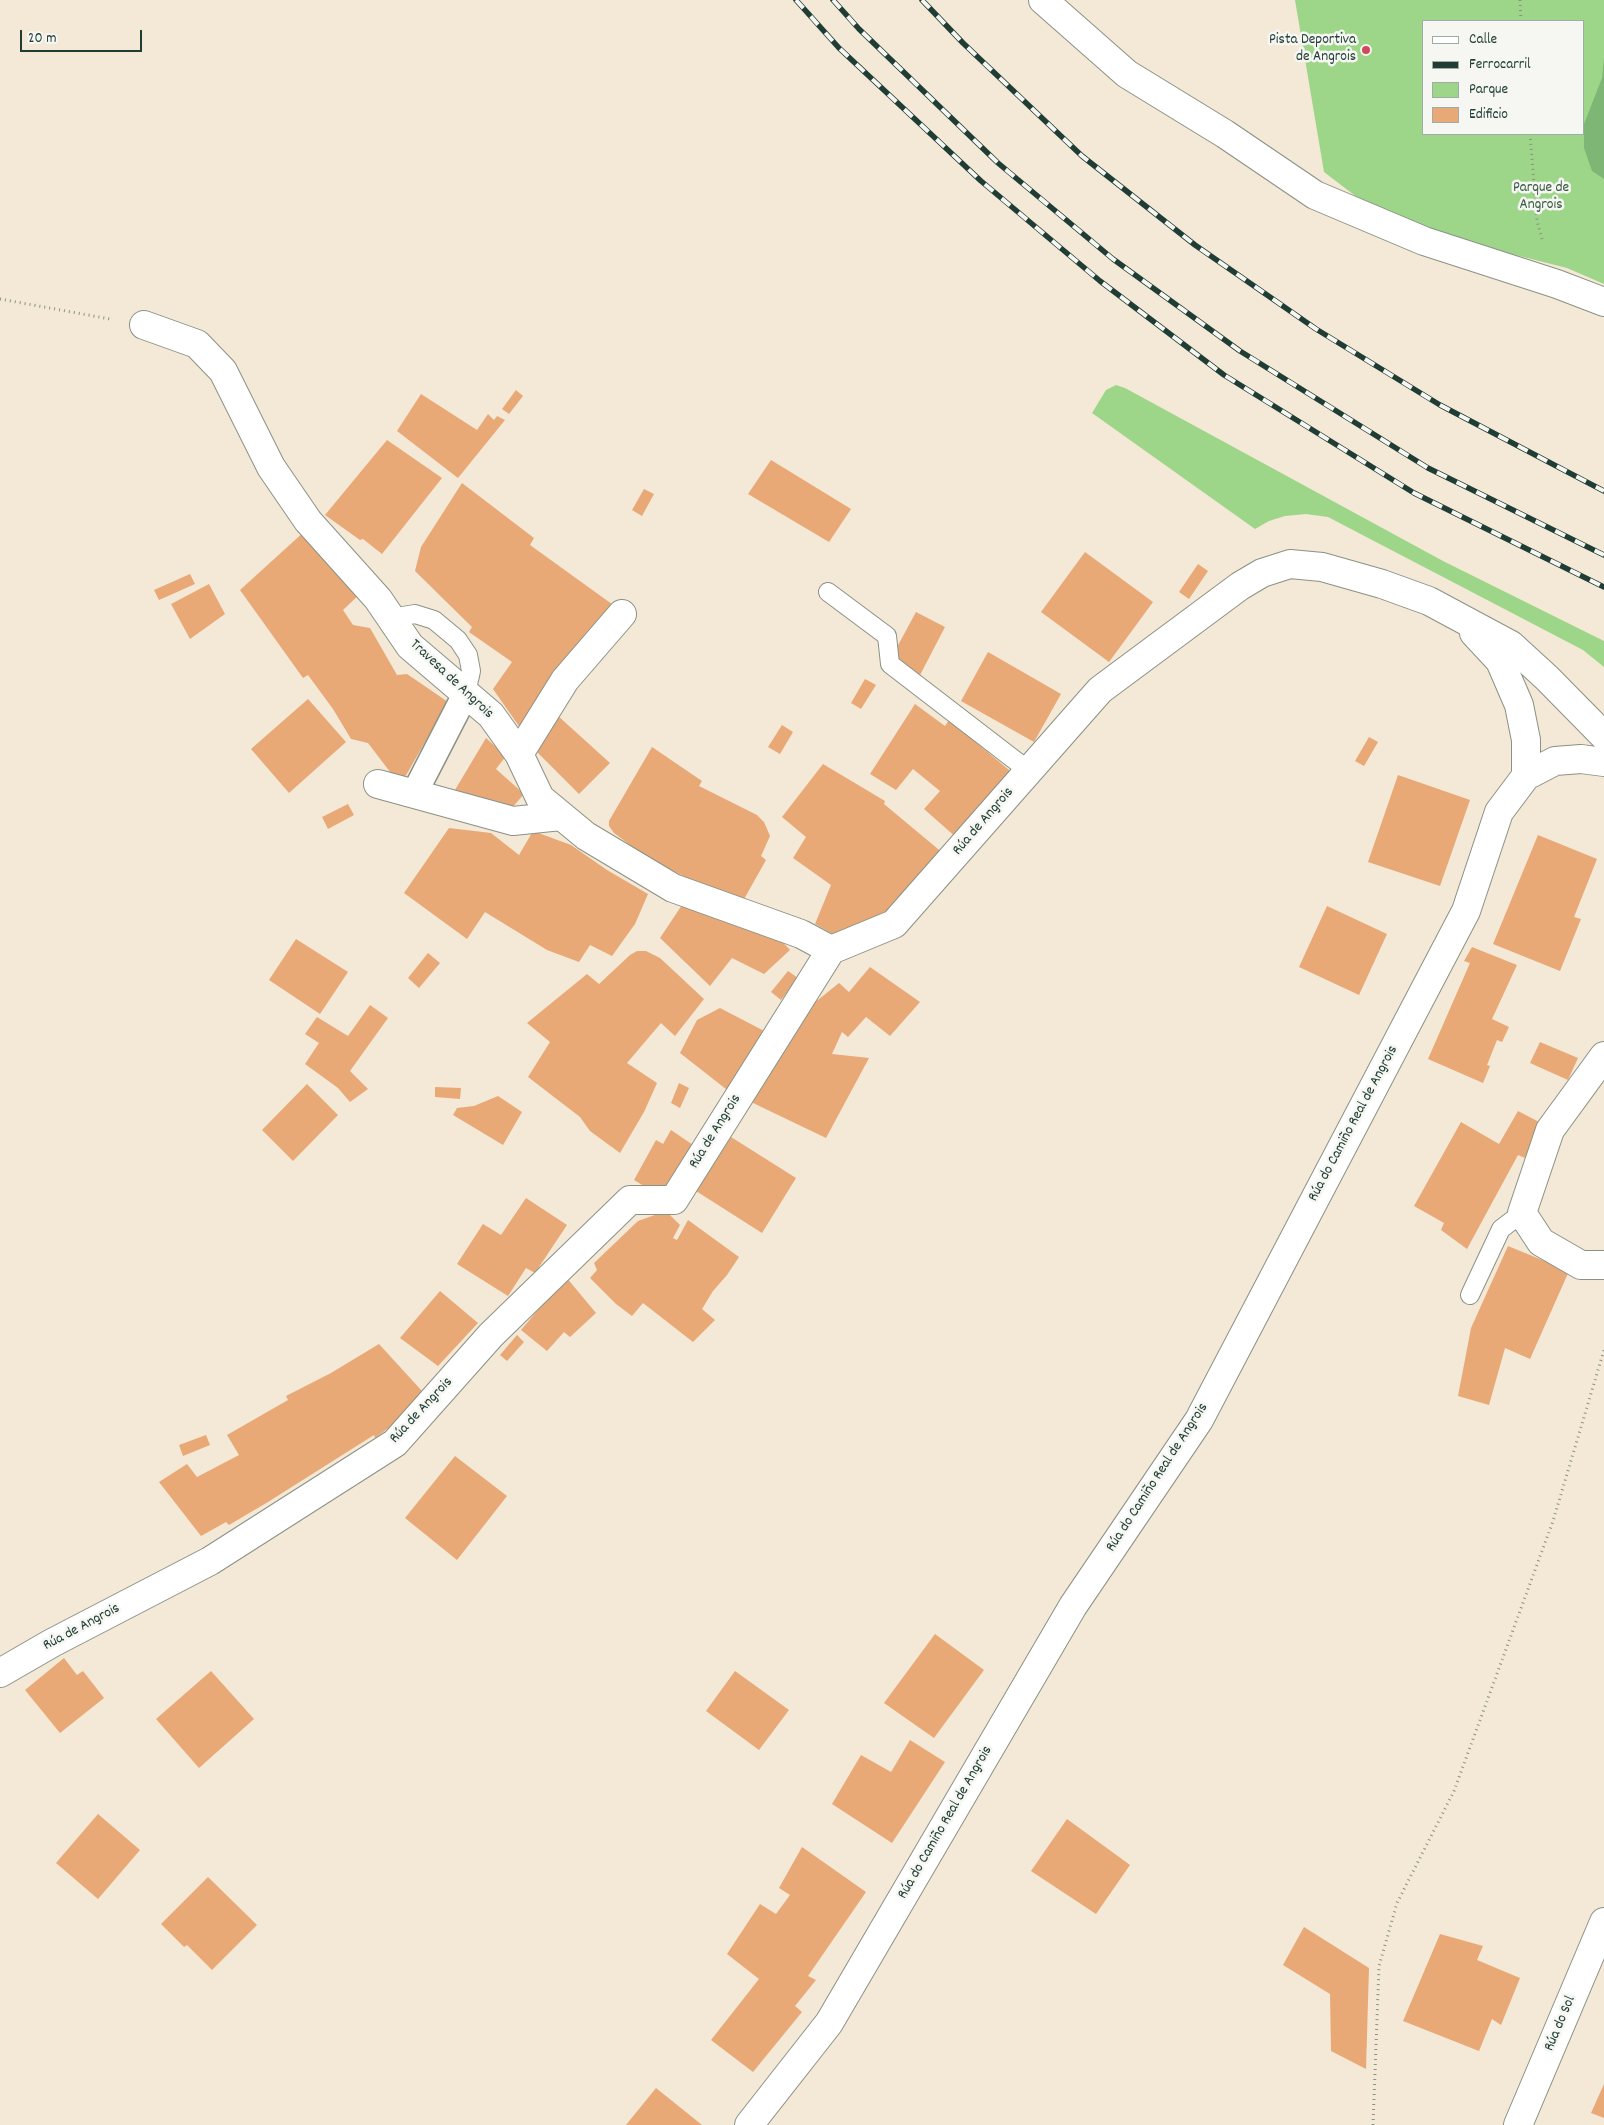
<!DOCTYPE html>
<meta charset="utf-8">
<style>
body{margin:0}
#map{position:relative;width:1604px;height:2125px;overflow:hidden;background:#f4e8d6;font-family:Dekko,sans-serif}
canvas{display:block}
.legend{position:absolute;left:1422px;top:20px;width:162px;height:115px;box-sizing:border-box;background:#f6f6f2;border:1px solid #a0aca6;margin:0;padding:6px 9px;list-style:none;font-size:15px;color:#1f3d34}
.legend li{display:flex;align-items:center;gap:10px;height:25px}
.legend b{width:25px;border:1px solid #a0aca6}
.scale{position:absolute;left:20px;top:30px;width:122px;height:22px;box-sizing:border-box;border:2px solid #1f3d34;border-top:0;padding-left:6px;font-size:15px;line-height:18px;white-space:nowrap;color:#1f3d34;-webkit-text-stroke:4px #f6f6f2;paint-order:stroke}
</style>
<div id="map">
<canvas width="1604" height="2125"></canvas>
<ul class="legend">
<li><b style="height:6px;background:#fff"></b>Calle</li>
<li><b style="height:6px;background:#1f3d34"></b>Ferrocarril</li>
<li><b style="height:14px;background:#9dd689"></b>Parque</li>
<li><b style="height:14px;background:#e8a977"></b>Edificio</li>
</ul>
<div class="scale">20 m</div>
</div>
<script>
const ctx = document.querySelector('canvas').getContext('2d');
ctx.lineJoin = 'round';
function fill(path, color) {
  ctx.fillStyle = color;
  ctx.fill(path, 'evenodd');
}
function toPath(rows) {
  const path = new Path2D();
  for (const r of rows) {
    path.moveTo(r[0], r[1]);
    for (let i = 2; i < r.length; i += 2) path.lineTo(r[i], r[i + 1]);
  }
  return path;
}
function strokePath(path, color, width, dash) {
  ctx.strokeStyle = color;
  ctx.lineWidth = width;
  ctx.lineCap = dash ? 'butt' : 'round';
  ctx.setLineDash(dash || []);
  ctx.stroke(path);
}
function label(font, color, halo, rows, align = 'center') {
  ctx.font = font + ' Dekko,sans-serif';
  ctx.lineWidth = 5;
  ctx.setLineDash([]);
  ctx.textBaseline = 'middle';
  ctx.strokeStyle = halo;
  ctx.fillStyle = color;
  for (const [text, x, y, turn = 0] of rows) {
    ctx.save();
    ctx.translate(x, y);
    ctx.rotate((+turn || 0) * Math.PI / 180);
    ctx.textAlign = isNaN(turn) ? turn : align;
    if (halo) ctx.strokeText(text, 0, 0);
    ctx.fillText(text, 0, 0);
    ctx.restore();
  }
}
const green = toPath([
 [1295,0,1604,0,1604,284,1567,268,1456,240,1362,201,1324,172],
 [1423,21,1583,21,1583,134,1423,134],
 [1116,385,1125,388,1443,561,1604,641,1604,667,1583,650,1328,517,1306,514,1285,516,1269,521,1255,529,1092,413,1106,390]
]);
const forest = toPath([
 [1604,58,1604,179,1592,171,1584,148,1584,124,1602,78]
]);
const building = toPath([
 [516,390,523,396,509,414,502,409],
 [421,394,477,430,488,414,494,420,497,416,505,420,458,478,397,431],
 [387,440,442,478,382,554,363,539,360,540,325,515],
 [771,460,851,509,829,542,748,494],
 [462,483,534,538,530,545,616,607,521,729,493,689,512,662,469,632,472,627,415,571,421,547],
 [644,489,654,494,642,516,632,510],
 [306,530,362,592,343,610,353,625,370,628,397,675,407,674,448,702,405,777,397,781,368,743,351,739,333,709,308,675,303,678,240,590],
 [1085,552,1153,602,1109,662,1041,612],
 [1198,564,1208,571,1189,599,1179,592],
 [190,574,195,584,159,600,154,590],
 [209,584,225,614,190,639,171,604],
 [916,612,945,627,919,677,899,659,896,649],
 [988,652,1061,694,1034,742,961,701],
 [865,679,876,685,861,709,851,703],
 [308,699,346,742,289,793,251,749],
 [915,704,945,726,949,720,1015,775,958,839,924,809,940,791,913,769,896,790,870,774],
 [557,715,610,763,579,794,536,751],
 [782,725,793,732,780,754,768,747],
 [1369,737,1378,742,1364,766,1355,761],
 [486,738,506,756,496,769,524,794,505,816,452,795],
 [652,747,702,781,699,786,757,815,764,822,770,836,761,856,766,860,743,901,700,885,642,854,614,833,609,826,609,821],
 [823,764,885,801,884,804,944,854,896,906,838,937,815,924,831,885,793,858,806,837,782,817],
 [1398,775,1470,800,1440,886,1368,862],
 [348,804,354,815,328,829,322,817],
 [449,828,491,833,519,855,533,831,571,845,607,870,648,894,635,924,612,956,590,945,579,962,547,950,485,912,467,939,404,893],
 [1538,835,1597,859,1574,917,1581,919,1560,971,1493,944],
 [684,902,776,935,790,950,764,974,732,958,710,986,660,938],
 [1327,906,1387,934,1359,995,1299,967],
 [296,939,348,972,320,1014,269,980],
 [1472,947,1517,965,1492,1019,1509,1027,1502,1042,1497,1040,1487,1065,1490,1066,1483,1083,1428,1059,1470,963,1464,961],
 [637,951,646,951,660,958,704,999,675,1036,661,1023,627,1063,657,1083,644,1112,620,1153,590,1131,580,1117,528,1077,550,1042,527,1023,587,974,599,984,630,955],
 [428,953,440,963,419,988,408,978],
 [870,967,920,1002,890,1036,866,1017,848,1037,842,1032,832,1054,869,1058,826,1138,751,1102,808,1008,839,983,849,992],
 [788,971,798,978,781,1000,771,992],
 [370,1005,388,1018,350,1071,368,1089,350,1102,338,1088,305,1064,319,1043,305,1034,317,1017,348,1036],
 [720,1008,768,1033,731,1093,680,1053,697,1020],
 [1540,1042,1578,1058,1568,1080,1530,1063],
 [679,1083,689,1088,680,1108,671,1103],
 [307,1084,338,1115,293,1161,262,1130],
 [435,1087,461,1088,460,1099,435,1097],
 [498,1096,522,1112,503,1145,453,1115,457,1108,474,1106],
 [1518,1111,1543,1124,1525,1158,1518,1155,1467,1249,1441,1230,1444,1223,1414,1206,1461,1122,1499,1144],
 [671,1130,696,1147,660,1196,634,1180,656,1140,663,1144],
 [731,1137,796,1178,762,1233,696,1191],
 [526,1198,567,1225,535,1273,526,1268,508,1296,457,1264,483,1224,501,1235],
 [666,1211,680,1225,673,1238,677,1240,688,1220,739,1257,727,1275,713,1291,702,1309,715,1320,693,1342,643,1303,632,1316,616,1304,590,1278,597,1270,594,1263,638,1221],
 [1508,1246,1569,1271,1530,1359,1505,1348,1489,1405,1458,1396,1471,1328],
 [566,1277,596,1313,570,1337,564,1332,547,1351,521,1330],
 [440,1291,478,1323,438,1366,400,1338],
 [517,1335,524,1342,507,1361,500,1355],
 [379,1344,422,1391,402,1418,375,1438,374,1435,268,1502,229,1525,226,1522,201,1536,159,1482,187,1464,197,1477,239,1455,227,1435,288,1400,286,1396,331,1373],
 [206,1435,210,1445,183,1456,179,1445],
 [455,1456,507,1496,457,1560,405,1518],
 [935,1634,984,1670,934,1738,884,1703],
 [64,1658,77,1675,83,1671,104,1698,60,1733,25,1690],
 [211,1671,254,1719,199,1768,156,1719],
 [735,1671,789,1710,759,1750,706,1711],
 [910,1740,945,1762,892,1843,832,1804,861,1755,891,1772],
 [98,1814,140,1850,98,1899,56,1863],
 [1067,1819,1130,1865,1096,1914,1031,1871],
 [802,1847,866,1892,808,1976,816,1980,795,2006,802,2012,753,2072,711,2040,759,1979,727,1954,760,1904,776,1914,790,1895,779,1888],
 [208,1877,257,1925,212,1970,187,1945,184,1947,161,1924],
 [1304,1927,1369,1968,1366,2069,1331,2051,1330,1994,1283,1965],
 [1440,1934,1483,1946,1477,1960,1520,1978,1501,2025,1492,2019,1479,2051,1403,2021],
 [1604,2084,1604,2118,1591,2113],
 [656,2088,702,2125,626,2125]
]);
const path = toPath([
 [1520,0,1521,21],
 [1530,134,1537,221,1543,242],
 [0,299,110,319],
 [1373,2125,1379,1966,1397,1903,1454,1791,1553,1521,1604,1350]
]);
const service = toPath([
 [828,592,887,636,890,664,1029,771],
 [391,618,415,614,434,620,458,640,468,655,471,671,466,693],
 [1470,1295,1501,1229,1522,1213]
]);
const pedestrian = toPath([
 [414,794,466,693]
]);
const minor = toPath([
 [1043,0,1127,74,1225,134,1315,195,1424,241,1557,284,1604,302],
 [144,325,197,344,223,371,271,467,308,521,378,599,410,646,491,715,519,754,540,798,586,836,673,888,801,934,831,950],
 [1474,633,1500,661,1519,705,1526,740,1526,776],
 [519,754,565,680,622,614],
 [378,784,513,821,561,816],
 [1604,1056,1550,1130,1522,1213,1541,1242,1581,1265,1604,1265],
 [0,1673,52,1643,210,1561,395,1443,491,1335,630,1200,674,1200,831,950,894,924,1100,690,1240,586,1262,573,1290,564,1322,567,1382,584,1429,601,1511,645,1547,678,1604,736],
 [749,2125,829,2023,1073,1606,1199,1420,1466,911,1499,812,1526,776,1555,761,1581,759,1604,762],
 [1518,2125,1604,1922]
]);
const rail = toPath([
 [796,0,839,48,981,181,1100,281,1224,375,1414,493,1604,587],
 [833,0,859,29,998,163,1113,259,1240,351,1428,468,1604,555],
 [922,0,963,43,1082,156,1195,245,1316,329,1440,405,1604,491]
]);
const markers = [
 [1366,50,5,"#d1495b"]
];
const poiNames = [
 ["Pista Deportiva",1356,41],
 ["de Angrois",1356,58]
];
const parkNames = [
 ["Parque de",1541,189],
 ["Angrois",1541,206]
];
const streetNames = [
 ["Travesa de Angrois",451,680,43],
 ["Rúa de Angrois",984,822,-49],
 ["Rúa do Camiño Real de Angrois",1354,1124,-62],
 ["Rúa de Angrois",716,1132,-58],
 ["Rúa de Angrois",422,1411,-47],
 ["Rúa do Camiño Real de Angrois",1158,1478,-57],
 ["Rúa de Angrois",82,1628,-28],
 ["Rúa do Camiño Real de Angrois",946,1823,-60],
 ["Rúa do Sol",1561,2024,-67]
];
fill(green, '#9dd689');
fill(forest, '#7eb775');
fill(building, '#e8a977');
strokePath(service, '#8a9285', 20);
strokePath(pedestrian, '#8a9285', 28);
strokePath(minor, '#8a9285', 30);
strokePath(path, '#8a9285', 3, [1, 4]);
strokePath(service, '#fff', 18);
strokePath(pedestrian, '#fff', 25);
strokePath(minor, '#fff', 28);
strokePath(rail, '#1f3d34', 5.5);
strokePath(rail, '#f6f6f2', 4, [11]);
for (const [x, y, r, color] of markers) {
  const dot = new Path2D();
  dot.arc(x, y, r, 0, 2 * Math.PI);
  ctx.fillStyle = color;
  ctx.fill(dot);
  strokePath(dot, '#f6f6f2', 2);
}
label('15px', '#1f3d34', '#f6f6f2', poiNames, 'right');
label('15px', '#385c45', '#f6f6f2', parkNames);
label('15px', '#1f3d34', '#f6f6f2', streetNames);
</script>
